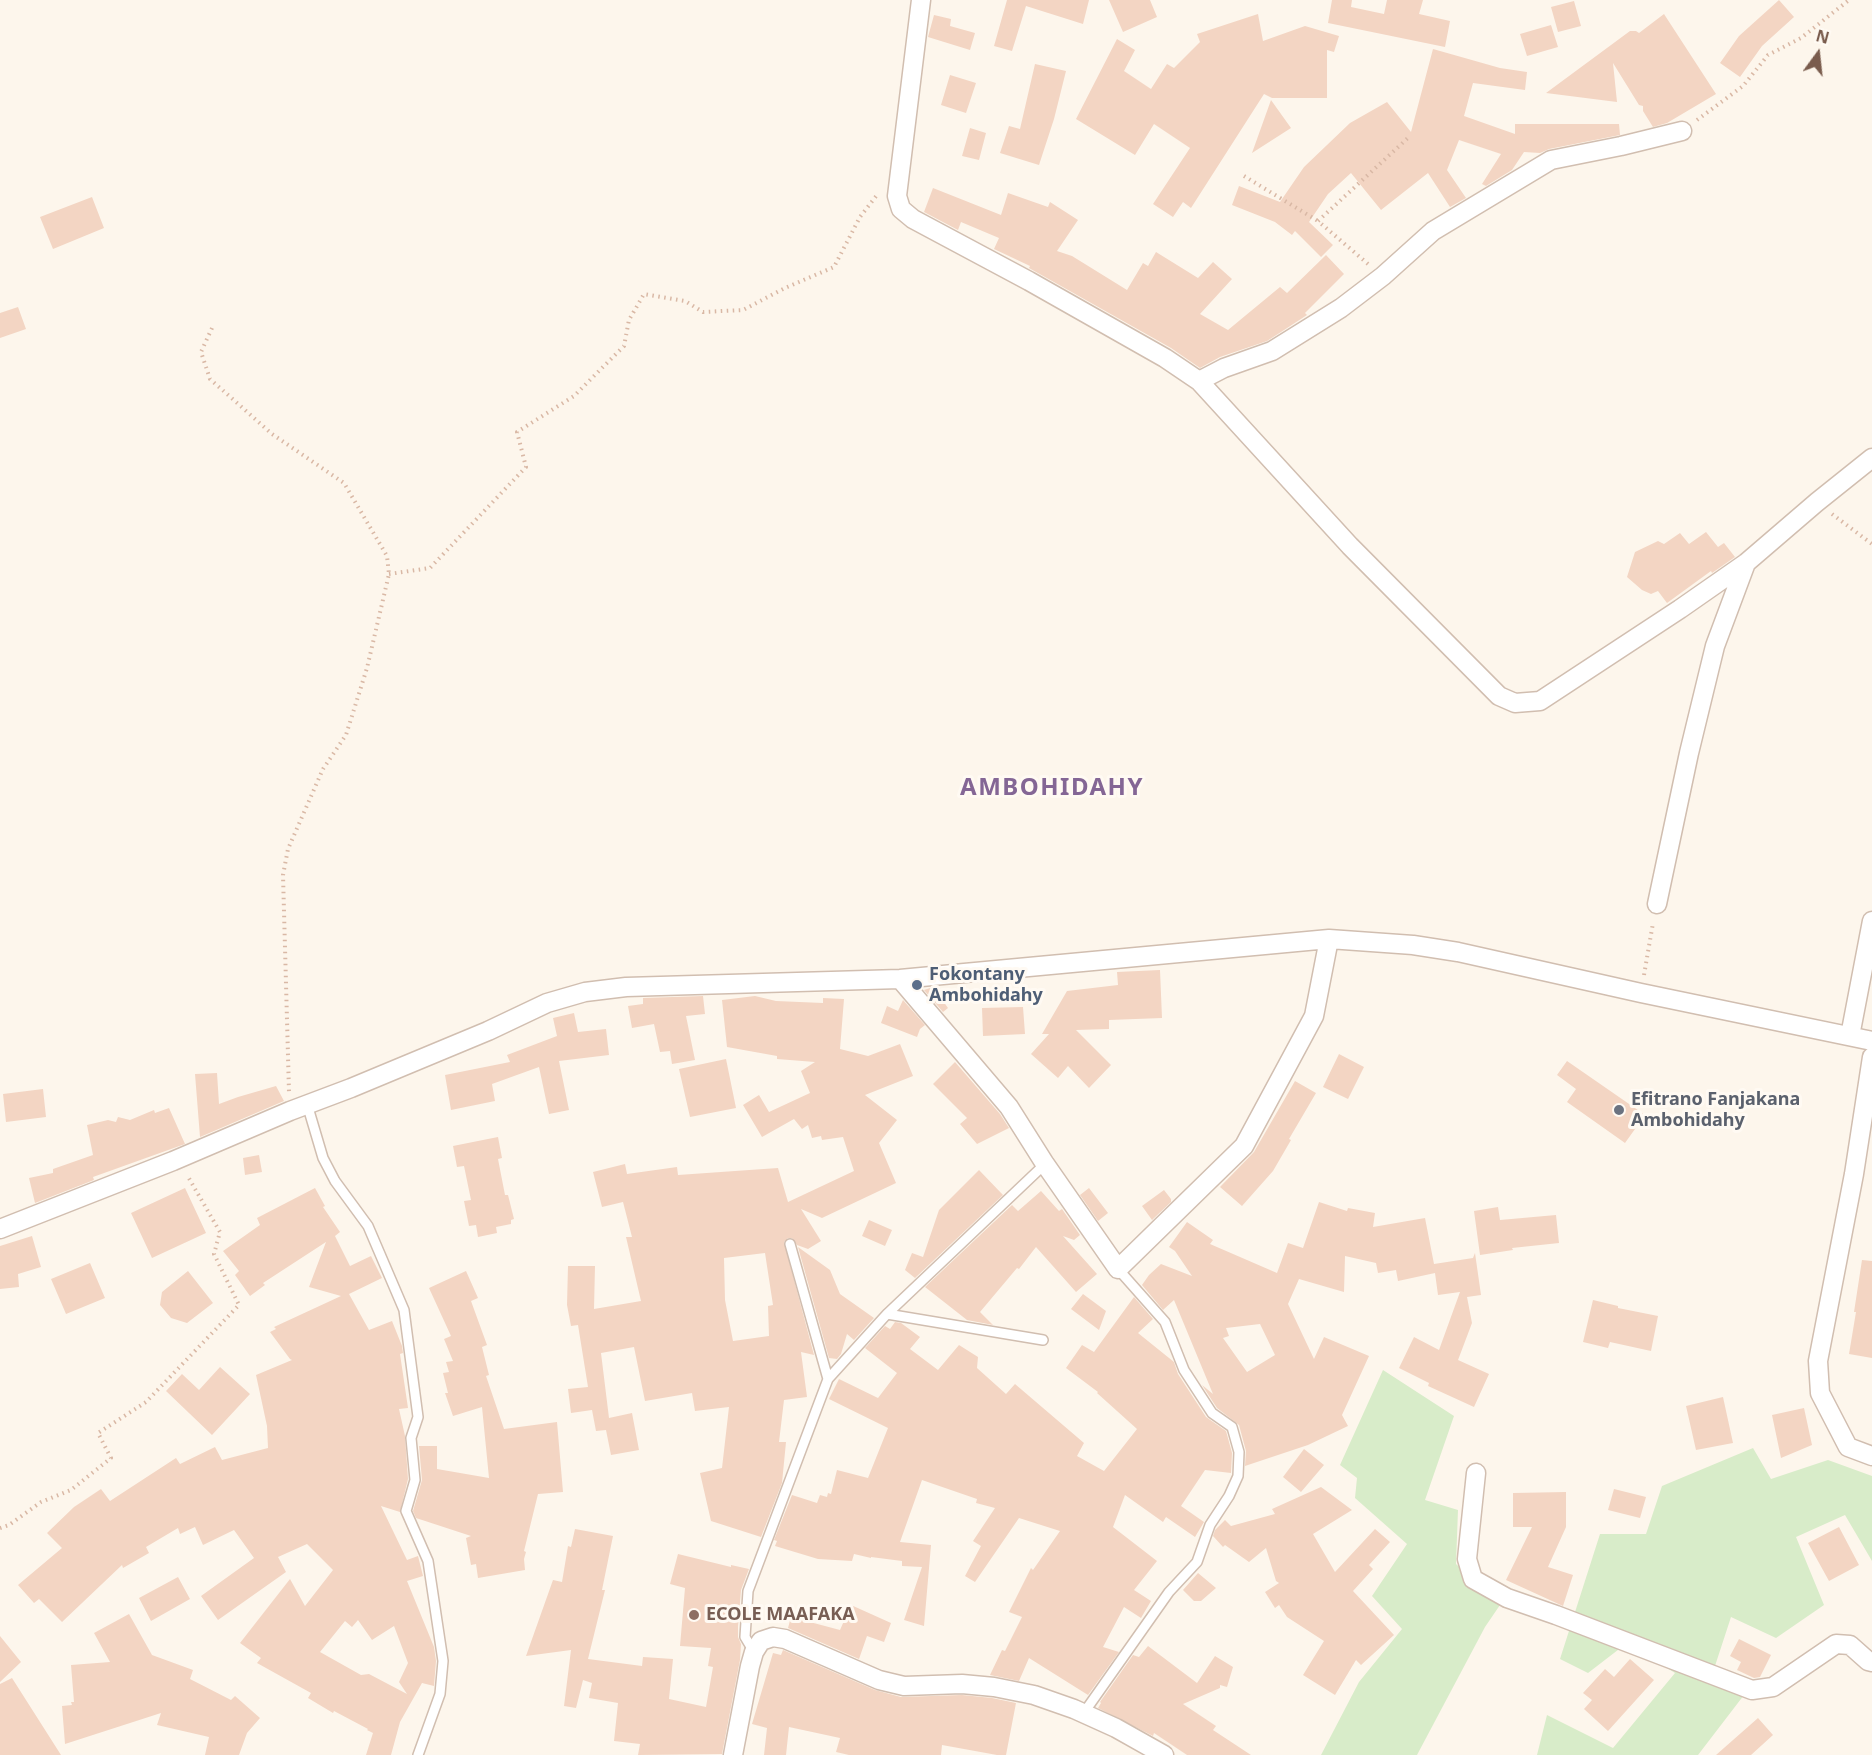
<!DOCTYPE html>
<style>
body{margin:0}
#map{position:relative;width:1872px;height:1755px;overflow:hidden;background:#fdf6ec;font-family:"Noto Sans",sans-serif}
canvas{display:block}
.north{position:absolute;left:1788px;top:24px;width:60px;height:60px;-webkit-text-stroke:4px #fffaf3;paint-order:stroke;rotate:15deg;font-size:16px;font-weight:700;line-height:24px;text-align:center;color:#7a5c4d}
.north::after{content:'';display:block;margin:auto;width:21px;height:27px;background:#7a5c4d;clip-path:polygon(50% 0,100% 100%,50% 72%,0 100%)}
</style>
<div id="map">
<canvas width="1872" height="1755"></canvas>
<div class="north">N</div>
</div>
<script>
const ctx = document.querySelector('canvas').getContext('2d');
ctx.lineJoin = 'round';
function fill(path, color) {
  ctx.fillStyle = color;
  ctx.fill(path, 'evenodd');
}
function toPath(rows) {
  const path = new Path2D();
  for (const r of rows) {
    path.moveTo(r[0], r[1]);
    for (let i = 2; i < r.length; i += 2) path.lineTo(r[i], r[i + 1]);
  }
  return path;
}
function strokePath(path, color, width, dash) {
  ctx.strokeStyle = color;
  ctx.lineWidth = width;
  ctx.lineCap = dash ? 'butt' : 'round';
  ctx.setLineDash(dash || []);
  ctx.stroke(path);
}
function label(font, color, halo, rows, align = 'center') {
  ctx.font = font + ' "Noto Sans",sans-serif';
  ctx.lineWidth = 6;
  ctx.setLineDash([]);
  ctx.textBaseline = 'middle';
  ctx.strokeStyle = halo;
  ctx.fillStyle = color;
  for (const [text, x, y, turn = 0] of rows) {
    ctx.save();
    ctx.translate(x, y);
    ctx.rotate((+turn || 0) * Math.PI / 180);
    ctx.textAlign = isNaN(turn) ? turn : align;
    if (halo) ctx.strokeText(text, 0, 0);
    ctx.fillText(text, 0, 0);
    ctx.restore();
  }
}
const green = toPath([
 [1383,1370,1454,1416,1425,1500,1458,1510,1456,1564,1500,1605,1485,1627,1417,1755,1321,1755,1359,1682,1402,1629,1372,1596,1407,1544,1355,1498,1357,1478,1340,1465],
 [1753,1448,1771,1479,1828,1460,1872,1476,1872,1561,1845,1515,1796,1537,1824,1605,1776,1638,1731,1617,1714,1669,1744,1695,1698,1755,1537,1755,1547,1715,1613,1748,1675,1673,1627,1643,1588,1673,1560,1659,1600,1534,1646,1534,1662,1486]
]);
const building = toPath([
 [1007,0,1089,0,1083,24,1026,6,1012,51,994,46],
 [1109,0,1150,0,1157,17,1123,32],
 [1332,0,1352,0,1351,7,1384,14,1387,0,1423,0,1419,14,1450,21,1445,47,1328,23],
 [1779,0,1794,17,1762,46,1740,77,1720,63,1739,36],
 [1574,1,1581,26,1558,32,1551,7],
 [1258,14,1263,41,1305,26,1339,36,1334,52,1327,50,1327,98,1272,98,1264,94,1191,208,1183,202,1173,217,1153,204,1190,148,1154,124,1135,155,1076,119,1117,39,1135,50,1124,71,1151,89,1167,64,1174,68,1200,42,1197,34],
 [1664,14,1716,94,1667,123,1653,127,1643,111,1643,106,1639,105,1613,63,1617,102,1546,93,1630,31,1636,31,1639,33],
 [934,15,951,19,950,26,975,33,970,50,928,37],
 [1551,25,1558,47,1527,56,1520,34],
 [1433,49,1500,68,1527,72,1525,90,1473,83,1464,116,1515,134,1515,124,1619,124,1620,135,1549,149,1540,153,1524,152,1512,170,1486,186,1482,184,1501,154,1459,140,1447,170,1466,198,1450,207,1428,173,1381,210,1351,173,1328,194,1309,222,1333,245,1321,257,1295,231,1292,235,1275,222,1232,205,1239,186,1280,202,1304,167,1350,123,1387,102,1411,132],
 [1035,64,1066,71,1054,119,1039,165,1000,153,1009,126,1020,129],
 [950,75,976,83,966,113,941,105],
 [1271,100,1291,128,1252,153],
 [970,128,986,133,979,160,962,156],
 [933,188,1001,215,1008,193,1048,207,1050,202,1078,220,1057,251,1072,256,1127,290,1143,263,1148,266,1156,252,1198,278,1213,262,1232,279,1200,314,1228,330,1280,287,1287,293,1326,255,1344,274,1305,313,1307,315,1281,332,1267,341,1220,357,1200,368,1171,348,1029,268,1030,266,994,249,999,238,961,222,958,230,924,212],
 [92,197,104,228,53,249,40,217],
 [18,307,26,329,0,338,0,313],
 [1706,532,1718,547,1724,543,1735,557,1712,573,1711,571,1667,603,1658,591,1651,594,1642,590,1627,577,1635,552,1658,541,1664,544,1680,533,1689,544],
 [1160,970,1162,1018,1109,1020,1109,1029,1076,1030,1111,1065,1089,1088,1068,1066,1058,1078,1031,1054,1049,1034,1042,1034,1067,991,1118,985,1117,972],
 [933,987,948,1008,943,1012,924,990],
 [703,996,705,1014,686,1016,695,1060,672,1064,670,1051,660,1052,654,1024,632,1028,628,1006,643,1004,643,998],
 [755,996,776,1001,823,1003,823,998,844,999,840,1049,868,1056,900,1044,913,1076,865,1095,897,1120,879,1143,896,1183,822,1218,801,1209,821,1241,808,1249,797,1245,792,1238,788,1238,784,1242,814,1355,801,1352,807,1397,784,1400,779,1442,786,1442,782,1483,761,1537,711,1521,700,1473,722,1468,729,1407,695,1411,692,1393,645,1401,634,1347,601,1353,609,1418,632,1413,639,1450,611,1455,606,1430,596,1431,592,1410,571,1413,568,1389,588,1387,578,1325,571,1326,567,1305,568,1266,595,1266,594,1309,641,1301,626,1237,632,1237,623,1202,602,1207,593,1172,625,1164,627,1174,677,1167,678,1175,778,1168,788,1202,854,1171,843,1137,822,1140,821,1136,812,1138,808,1125,802,1129,794,1119,762,1137,743,1105,759,1095,769,1112,810,1093,801,1071,815,1062,777,1059,777,1056,727,1047,722,1000],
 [765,1253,773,1305,768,1306,769,1336,733,1341,725,1300,724,1258],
 [903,1000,925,1025,920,1029,917,1037,881,1023,887,1006,898,1011],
 [1023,1007,1025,1034,983,1036,982,1008],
 [574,1013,578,1032,606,1029,609,1055,559,1061,569,1110,549,1114,539,1067,492,1084,495,1101,451,1110,445,1075,510,1062,507,1055,557,1036,553,1018],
 [1339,1054,1364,1067,1348,1099,1323,1087],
 [726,1059,736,1108,690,1117,679,1069],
 [1567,1061,1645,1115,1625,1143,1567,1102,1576,1089,1557,1075],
 [955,1062,1000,1114,1009,1128,977,1144,960,1124,967,1118,933,1084],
 [217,1073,219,1104,238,1097,276,1086,284,1101,200,1137,195,1074],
 [1295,1081,1316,1093,1289,1139,1291,1140,1273,1171,1242,1206,1220,1187,1254,1152],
 [43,1089,46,1117,6,1122,3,1094],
 [169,1108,185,1144,93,1177,94,1180,35,1203,29,1178,53,1173,53,1169,93,1155,87,1125,108,1120,116,1122,118,1117,130,1120,154,1110,155,1113],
 [498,1137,502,1158,498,1159,505,1195,508,1195,514,1219,511,1220,511,1224,496,1227,497,1233,478,1237,476,1225,469,1226,464,1201,471,1200,464,1166,457,1167,453,1146],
 [259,1155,262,1172,245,1175,243,1158],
 [979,1170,1003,1195,915,1278,905,1270,912,1253,923,1257,939,1210],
 [185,1188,206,1233,152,1258,131,1213],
 [315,1188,325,1206,323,1207,340,1232,335,1236,350,1266,371,1256,382,1278,349,1294,369,1330,392,1321,402,1346,403,1353,400,1354,408,1408,399,1409,405,1436,408,1479,400,1512,381,1506,407,1560,418,1556,423,1576,407,1581,434,1647,436,1661,434,1686,422,1683,400,1722,391,1755,366,1755,373,1733,367,1730,368,1729,334,1711,333,1713,308,1698,311,1693,257,1663,261,1658,240,1643,290,1579,305,1606,333,1570,307,1544,278,1557,286,1572,218,1620,201,1596,254,1558,234,1530,203,1545,195,1527,180,1534,178,1528,146,1547,149,1553,123,1568,122,1565,62,1622,39,1599,34,1603,18,1585,62,1548,47,1533,74,1507,101,1489,110,1501,176,1458,180,1464,215,1447,222,1460,268,1448,267,1426,256,1375,292,1360,290,1359,270,1332,276,1329,274,1327,341,1296,309,1287,326,1242,263,1283,265,1285,250,1296,235,1275,239,1271,223,1251,260,1225,257,1218],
 [358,1620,372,1640,394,1626,408,1663,399,1682,407,1694,369,1674,361,1675,320,1652,345,1621,352,1627],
 [1089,1188,1108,1213,1098,1221,1080,1195],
 [1164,1190,1171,1199,1171,1202,1152,1220,1142,1206],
 [1041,1191,1059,1211,1062,1209,1080,1235,1074,1240,1063,1236,1097,1274,1076,1292,1036,1247,1019,1269,1017,1268,980,1312,993,1325,967,1320,925,1287,1012,1205,1018,1211],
 [1319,1202,1347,1211,1348,1208,1375,1213,1373,1227,1425,1218,1434,1264,1473,1258,1475,1253,1481,1295,1467,1297,1472,1323,1458,1360,1489,1374,1474,1407,1428,1386,1429,1383,1399,1368,1414,1337,1439,1350,1460,1292,1438,1295,1435,1273,1398,1281,1396,1270,1378,1273,1376,1263,1345,1256,1344,1292,1299,1279,1288,1304,1314,1359,1324,1337,1369,1356,1342,1415,1348,1426,1308,1445,1245,1466,1246,1451,1239,1425,1217,1408,1202,1385,1213,1394,1174,1300,1163,1310,1142,1285,1149,1275,1161,1264,1192,1276,1175,1251,1169,1247,1187,1222,1213,1240,1210,1244,1277,1273,1288,1243,1303,1248],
 [1260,1324,1275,1355,1247,1372,1223,1338,1229,1336,1226,1328],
 [1498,1207,1500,1220,1556,1215,1559,1243,1512,1248,1513,1250,1480,1255,1474,1211],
 [869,1220,892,1230,885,1246,862,1236],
 [32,1236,41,1267,18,1274,19,1287,0,1289,0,1246],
 [798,1247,830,1270,840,1294,874,1318,854,1340,847,1334,841,1354,837,1359,829,1358],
 [1862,1260,1872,1261,1872,1358,1849,1354,1856,1312,1854,1312],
 [90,1263,105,1298,66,1314,51,1279],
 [188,1271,213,1303,187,1323,171,1318,160,1305,162,1292],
 [466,1271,478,1298,471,1301,487,1345,482,1347,489,1375,486,1376,504,1429,557,1422,563,1492,538,1494,524,1551,526,1552,524,1559,525,1570,478,1578,476,1564,471,1565,466,1538,471,1536,416,1518,413,1511,422,1480,419,1446,437,1446,437,1469,489,1478,482,1407,453,1416,445,1393,448,1393,443,1373,449,1372,446,1362,453,1361,444,1339,451,1336,429,1288],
 [1083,1294,1106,1311,1099,1330,1071,1309],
 [1134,1297,1153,1319,1138,1333,1174,1362,1178,1374,1206,1417,1226,1431,1232,1453,1231,1473,1205,1470,1181,1506,1204,1522,1195,1537,1166,1517,1163,1522,1125,1495,1113,1527,1157,1561,1134,1590,1151,1601,1141,1618,1124,1607,1103,1647,1119,1652,1088,1695,1029,1658,1019,1681,990,1675,1002,1650,1005,1651,1022,1617,1009,1612,1031,1568,1033,1570,1060,1531,1019,1518,975,1582,965,1576,981,1546,973,1541,995,1508,976,1503,977,1499,922,1480,900,1542,931,1545,924,1626,904,1620,922,1567,902,1566,902,1561,871,1557,871,1558,854,1554,852,1561,818,1559,775,1546,777,1541,774,1540,792,1495,817,1503,820,1495,827,1497,828,1493,831,1494,837,1470,868,1478,888,1428,829,1399,839,1379,878,1398,897,1373,865,1348,885,1326,890,1329,895,1322,901,1323,920,1337,910,1349,938,1370,959,1345,978,1357,977,1368,1006,1394,1015,1384,1084,1443,1077,1456,1104,1471,1137,1429,1097,1393,1098,1392,1066,1368,1082,1345,1094,1352],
 [1593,1300,1618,1306,1618,1308,1658,1316,1651,1351,1610,1342,1608,1348,1583,1342],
 [220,1367,250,1394,212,1435,166,1391,182,1374,199,1390],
 [1723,1397,1733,1443,1696,1450,1686,1406],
 [1804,1408,1812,1445,1781,1458,1772,1415],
 [1304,1449,1324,1465,1301,1492,1283,1477],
 [1321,1487,1352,1510,1313,1534,1335,1572,1375,1529,1390,1542,1369,1565,1373,1569,1353,1591,1394,1635,1361,1665,1356,1660,1335,1695,1303,1675,1324,1641,1287,1617,1279,1605,1275,1608,1265,1592,1279,1583,1276,1581,1266,1548,1249,1562,1225,1545,1223,1547,1213,1536,1215,1530,1225,1520,1231,1526,1275,1514,1272,1509],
 [1614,1489,1646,1497,1640,1518,1608,1510],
 [1566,1492,1566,1527,1548,1567,1573,1575,1563,1606,1506,1580,1532,1527,1513,1527,1513,1493],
 [1839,1527,1859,1565,1829,1581,1808,1543],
 [575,1529,613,1536,602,1590,605,1590,588,1659,642,1666,643,1657,673,1659,669,1699,706,1707,713,1667,708,1666,711,1648,680,1646,685,1588,670,1584,678,1554,731,1567,731,1565,749,1569,741,1590,738,1627,738,1637,741,1644,740,1660,722,1754,638,1755,640,1744,614,1741,618,1703,589,1698,592,1683,583,1680,576,1708,564,1706,571,1650,526,1656,553,1580,562,1582,568,1546,571,1547],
 [1198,1573,1216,1588,1201,1601,1194,1601,1183,1590],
 [178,1577,190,1599,151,1621,139,1598],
 [851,1605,891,1623,884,1642,867,1636,859,1659,788,1628,791,1617,840,1630],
 [129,1614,152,1655,193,1670,190,1679,231,1700,235,1696,260,1718,247,1733,239,1755,205,1755,209,1737,157,1725,161,1713,65,1744,62,1706,72,1705,71,1702,74,1702,71,1665,110,1662,94,1633],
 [0,1636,21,1662,0,1682],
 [1739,1639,1771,1655,1760,1677,1754,1678,1737,1670,1741,1662,1730,1656],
 [1148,1646,1197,1683,1215,1656,1233,1667,1227,1687,1220,1685,1220,1688,1183,1704,1216,1726,1213,1730,1251,1755,1187,1755,1154,1733,1153,1736,1098,1708,1101,1703,1100,1702,1133,1655,1139,1657],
 [783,1650,875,1690,901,1697,962,1695,992,1698,1016,1703,1006,1755,997,1755,942,1745,941,1755,849,1755,836,1752,840,1738,789,1727,786,1755,764,1755,767,1728,752,1724,773,1653,781,1655],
 [1630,1659,1654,1680,1608,1731,1584,1709,1592,1700,1583,1693,1605,1669,1614,1677],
 [12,1678,61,1755,0,1755,0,1684],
 [1758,1718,1773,1735,1751,1755,1716,1755]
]);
const path = toPath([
 [1697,120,1743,86,1768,55,1801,38,1849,0],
 [1244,176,1318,221],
 [1368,264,1318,221,1409,137],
 [212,328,201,352,210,379,272,434,344,483,387,556,389,574,367,668,346,735,323,769,288,849,283,875,289,1092],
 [1832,514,1872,544],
 [389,574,430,568,526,467,517,432,574,396,624,346,629,320,644,294,685,301,703,312,743,310,785,288,834,267,860,217,877,195],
 [1644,975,1653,923],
 [0,1528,9,1525,41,1502,71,1490,111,1458,98,1433,146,1402,239,1305,214,1254,220,1232,187,1175]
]);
const service = toPath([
 [307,1104,323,1158,335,1181,368,1226,404,1310,418,1417,411,1438,415,1480,406,1511,428,1561,443,1661,440,1694,418,1755],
 [790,1244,828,1379],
 [887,1314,1043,1340],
 [754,1652,745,1637,748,1591,828,1379,887,1314,1045,1164],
 [1083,1714,1169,1592,1197,1562,1210,1525,1229,1496,1238,1476,1239,1452,1232,1427,1212,1413,1184,1370,1165,1322,1118,1269]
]);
const minor = toPath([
 [921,0,897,196,901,209,913,219,1029,281,1165,358,1199,381,1350,546,1499,696,1515,703,1540,701,1680,609,1746,563,1817,502,1872,458],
 [1199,381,1224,368,1272,351,1341,308,1383,276,1433,231,1551,160,1621,146,1682,131],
 [1657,904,1689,753,1715,646,1746,563],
 [900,979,1009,1107,1045,1164,1118,1269,1244,1146,1314,1016,1329,939],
 [1850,1036,1872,921],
 [1872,1057,1854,1174,1818,1361,1820,1393,1848,1447,1872,1456],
 [0,1229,173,1161,290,1111,351,1088,488,1031,547,1003,585,992,626,987,900,979,1329,939,1413,945,1458,952,1641,993,1872,1041],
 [1476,1473,1467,1559,1473,1579,1507,1598,1556,1615,1752,1690,1773,1687,1836,1644,1850,1645,1868,1661,1872,1662],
 [733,1755,750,1666,754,1652,761,1641,773,1637,785,1639,879,1680,904,1686,962,1684,994,1687,1034,1695,1074,1709,1116,1728,1164,1755]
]);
const markers = [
 [917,985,6,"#5c6f8a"],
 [1619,1110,6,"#6b7280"],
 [694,1615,6,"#8d6e63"]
];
const serviceNames = [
 ["Fokontany",929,975],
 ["Ambohidahy",929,996]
];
const worshipNames = [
 ["Efitrano Fanjakana",1631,1100],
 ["Ambohidahy",1631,1121]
];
const educationNames = [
 ["ECOLE MAAFAKA",706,1615]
];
const districtNames = [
 ["AMBOHIDAHY",1052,788]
];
fill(green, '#d8ecc9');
fill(building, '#f3d5c3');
strokePath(service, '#d1beb0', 12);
strokePath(minor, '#d1beb0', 21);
strokePath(path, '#d9b8a5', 4, [1.5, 4.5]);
strokePath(service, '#fff', 9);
strokePath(minor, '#fff', 18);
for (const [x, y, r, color] of markers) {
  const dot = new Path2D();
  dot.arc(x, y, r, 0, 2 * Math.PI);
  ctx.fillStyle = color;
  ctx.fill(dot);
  strokePath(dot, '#fffaf3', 2);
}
label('bold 18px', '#4e5e75', '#fffaf3', serviceNames, 'left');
label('bold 18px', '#5b616d', '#fffaf3', worshipNames, 'left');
label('bold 18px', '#785e54', '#fffaf3', educationNames, 'left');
ctx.letterSpacing = '1.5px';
label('bold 24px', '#846695', '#fffaf3', districtNames);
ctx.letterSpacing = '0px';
</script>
